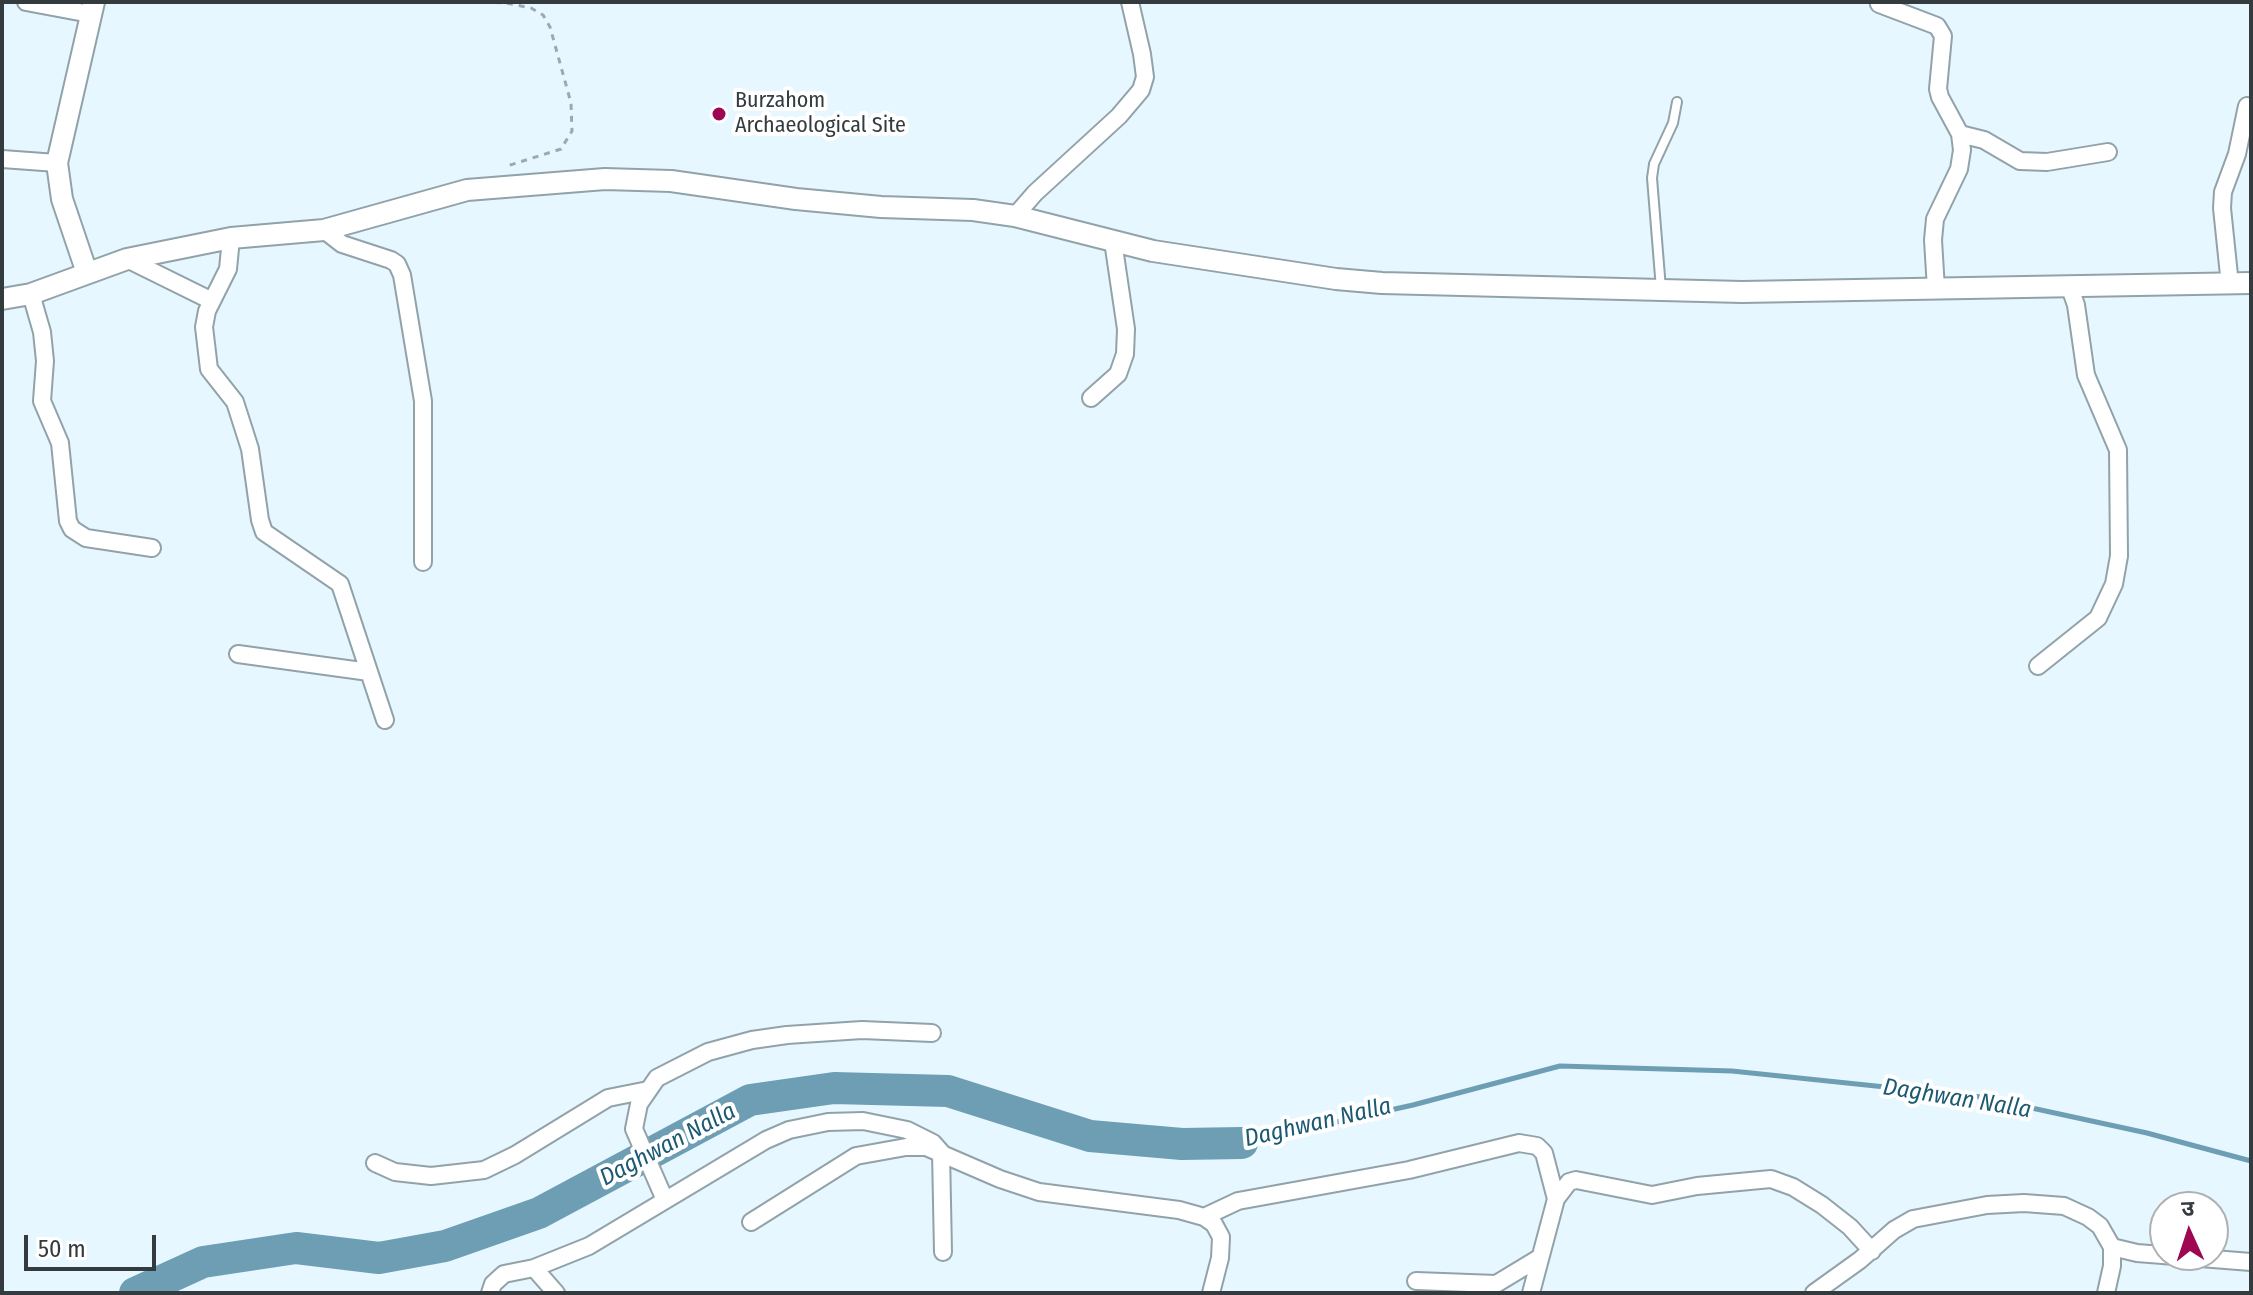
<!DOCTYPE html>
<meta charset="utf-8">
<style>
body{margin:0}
#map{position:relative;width:2253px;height:1295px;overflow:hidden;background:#e6f7ff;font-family:"Fira Sans Condensed","Noto Sans Devanagari",sans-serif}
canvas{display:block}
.frame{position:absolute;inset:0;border:4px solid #343b3e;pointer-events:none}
.north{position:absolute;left:2149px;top:1191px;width:80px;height:80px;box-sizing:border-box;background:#fff;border:2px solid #aeb1b2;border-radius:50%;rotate:357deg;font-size:22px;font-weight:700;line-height:32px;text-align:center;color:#343b3e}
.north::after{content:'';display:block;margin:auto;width:28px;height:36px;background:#9e0751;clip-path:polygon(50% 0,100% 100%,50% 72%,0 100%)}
.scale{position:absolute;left:24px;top:1235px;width:132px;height:36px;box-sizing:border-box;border:4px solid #343b3e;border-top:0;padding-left:10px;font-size:24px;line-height:28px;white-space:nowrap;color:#343b3e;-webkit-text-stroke:6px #fff;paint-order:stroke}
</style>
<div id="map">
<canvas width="2253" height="1295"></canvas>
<div class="frame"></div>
<div class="north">उ</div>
<div class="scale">50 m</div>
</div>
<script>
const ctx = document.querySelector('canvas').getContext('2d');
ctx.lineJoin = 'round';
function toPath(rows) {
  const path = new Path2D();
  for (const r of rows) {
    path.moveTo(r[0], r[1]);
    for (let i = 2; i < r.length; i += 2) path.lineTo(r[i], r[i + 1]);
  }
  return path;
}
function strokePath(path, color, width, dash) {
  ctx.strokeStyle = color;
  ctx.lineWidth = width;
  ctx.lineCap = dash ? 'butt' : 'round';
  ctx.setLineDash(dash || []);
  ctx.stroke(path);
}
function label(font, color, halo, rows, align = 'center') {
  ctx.font = font + ' "Fira Sans Condensed",sans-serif';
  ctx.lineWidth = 8;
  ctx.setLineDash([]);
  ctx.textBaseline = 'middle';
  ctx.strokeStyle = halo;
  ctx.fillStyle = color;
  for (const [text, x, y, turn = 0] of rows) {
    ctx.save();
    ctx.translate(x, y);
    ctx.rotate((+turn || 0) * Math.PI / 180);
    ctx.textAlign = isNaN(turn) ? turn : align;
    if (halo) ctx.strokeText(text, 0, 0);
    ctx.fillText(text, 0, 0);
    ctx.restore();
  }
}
const stream = toPath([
 [1242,1143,1413,1105,1560,1066,1732,1071,1981,1097,2147,1133,2251,1161]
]);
const river = toPath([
 [135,1293,203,1262,296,1248,379,1258,445,1246,539,1213,750,1100,834,1088,948,1091,1090,1136,1182,1144,1242,1143]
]);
const path = toPath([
 [483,2,506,3,531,8,543,15,550,27,571,103,572,131,561,149,507,166]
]);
const service = toPath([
 [1661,289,1652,178,1654,164,1673,123,1677,102]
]);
const minor = toPath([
 [26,2,90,14],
 [1879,4,1937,26,1943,36,1938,89,1940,97,1960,134,1962,150,1959,169,1935,219,1933,240,1936,289],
 [1960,134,1984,140,2020,161,2047,162,2108,152],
 [2,159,57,163],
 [1015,216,1035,193,1119,116,1141,90,1145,77,1142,54,1130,2],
 [324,230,342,244,391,260,397,264,402,275,423,401,423,562],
 [231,238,228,269,207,311,204,327,209,369,235,402,250,449,260,520,264,532,340,584,385,720],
 [127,259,212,301],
 [2230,285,2222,208,2223,192,2237,154,2247,106],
 [31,294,42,332,45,361,42,401,60,443,68,521,72,529,86,538,152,548],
 [1091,398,1118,374,1125,354,1126,329,1113,241],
 [238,654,369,672],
 [2038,666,2098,618,2114,584,2119,556,2118,450,2086,375,2076,305,2070,288],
 [375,1163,395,1172,431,1176,484,1170,515,1155,608,1098,648,1090],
 [665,1200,634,1129,639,1104,657,1078,708,1052,752,1040,787,1035,862,1030,932,1033],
 [1204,1217,1238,1201,1409,1170,1519,1143,1537,1146,1544,1153,1556,1199],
 [751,1222,856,1156,906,1147,926,1147,1000,1179,1039,1192,1179,1210,1204,1217,1214,1224,1221,1237,1220,1258,1211,1293],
 [2112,1247,2137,1253,2251,1262],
 [534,1268,556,1293],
 [1416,1281,1496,1284,1539,1258],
 [490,1293,493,1284,504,1274,534,1268,589,1246,766,1140,789,1130,828,1122,863,1121,907,1130,933,1143,941,1152,943,1252],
 [1531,1293,1556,1199,1569,1182,1576,1180,1652,1195,1697,1186,1771,1179,1793,1187,1822,1205,1850,1227,1872,1251],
 [1814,1293,1860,1260,1894,1230,1913,1219,1987,1205,2024,1203,2064,1206,2088,1217,2100,1226,2112,1247,2112,1266,2106,1293]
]);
const tertiary = toPath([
 [87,273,62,199,57,163,94,2],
 [2,299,31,294,127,259,231,238,324,230,467,190,605,179,671,181,796,199,881,207,973,210,1015,216,1153,251,1336,279,1382,283,1742,292,2251,283]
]);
const markers = [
 [719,114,8,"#9e0751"]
];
const poiNames = [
 ["Burzahom",735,101],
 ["Archaeological Site",735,126]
];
const waterNames = [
 ["Daghwan Nalla",1957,1099,9],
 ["Daghwan Nalla",1318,1123,-13],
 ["Daghwan Nalla",668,1145,-28]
];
strokePath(stream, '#6d9eb4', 5);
strokePath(river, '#6d9eb4', 32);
strokePath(service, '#92a2a9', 12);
strokePath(minor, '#92a2a9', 20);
strokePath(tertiary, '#92a2a9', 24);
strokePath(path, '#9ca9af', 3, [6, 6]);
strokePath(service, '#fff', 8);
strokePath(minor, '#fff', 16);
strokePath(tertiary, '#fff', 20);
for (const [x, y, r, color] of markers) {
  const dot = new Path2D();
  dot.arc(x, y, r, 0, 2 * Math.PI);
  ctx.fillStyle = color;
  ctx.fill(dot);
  strokePath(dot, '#fff', 3);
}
label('22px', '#343b3e', '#fff', poiNames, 'left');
label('italic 24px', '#1c5972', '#fff', waterNames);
</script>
